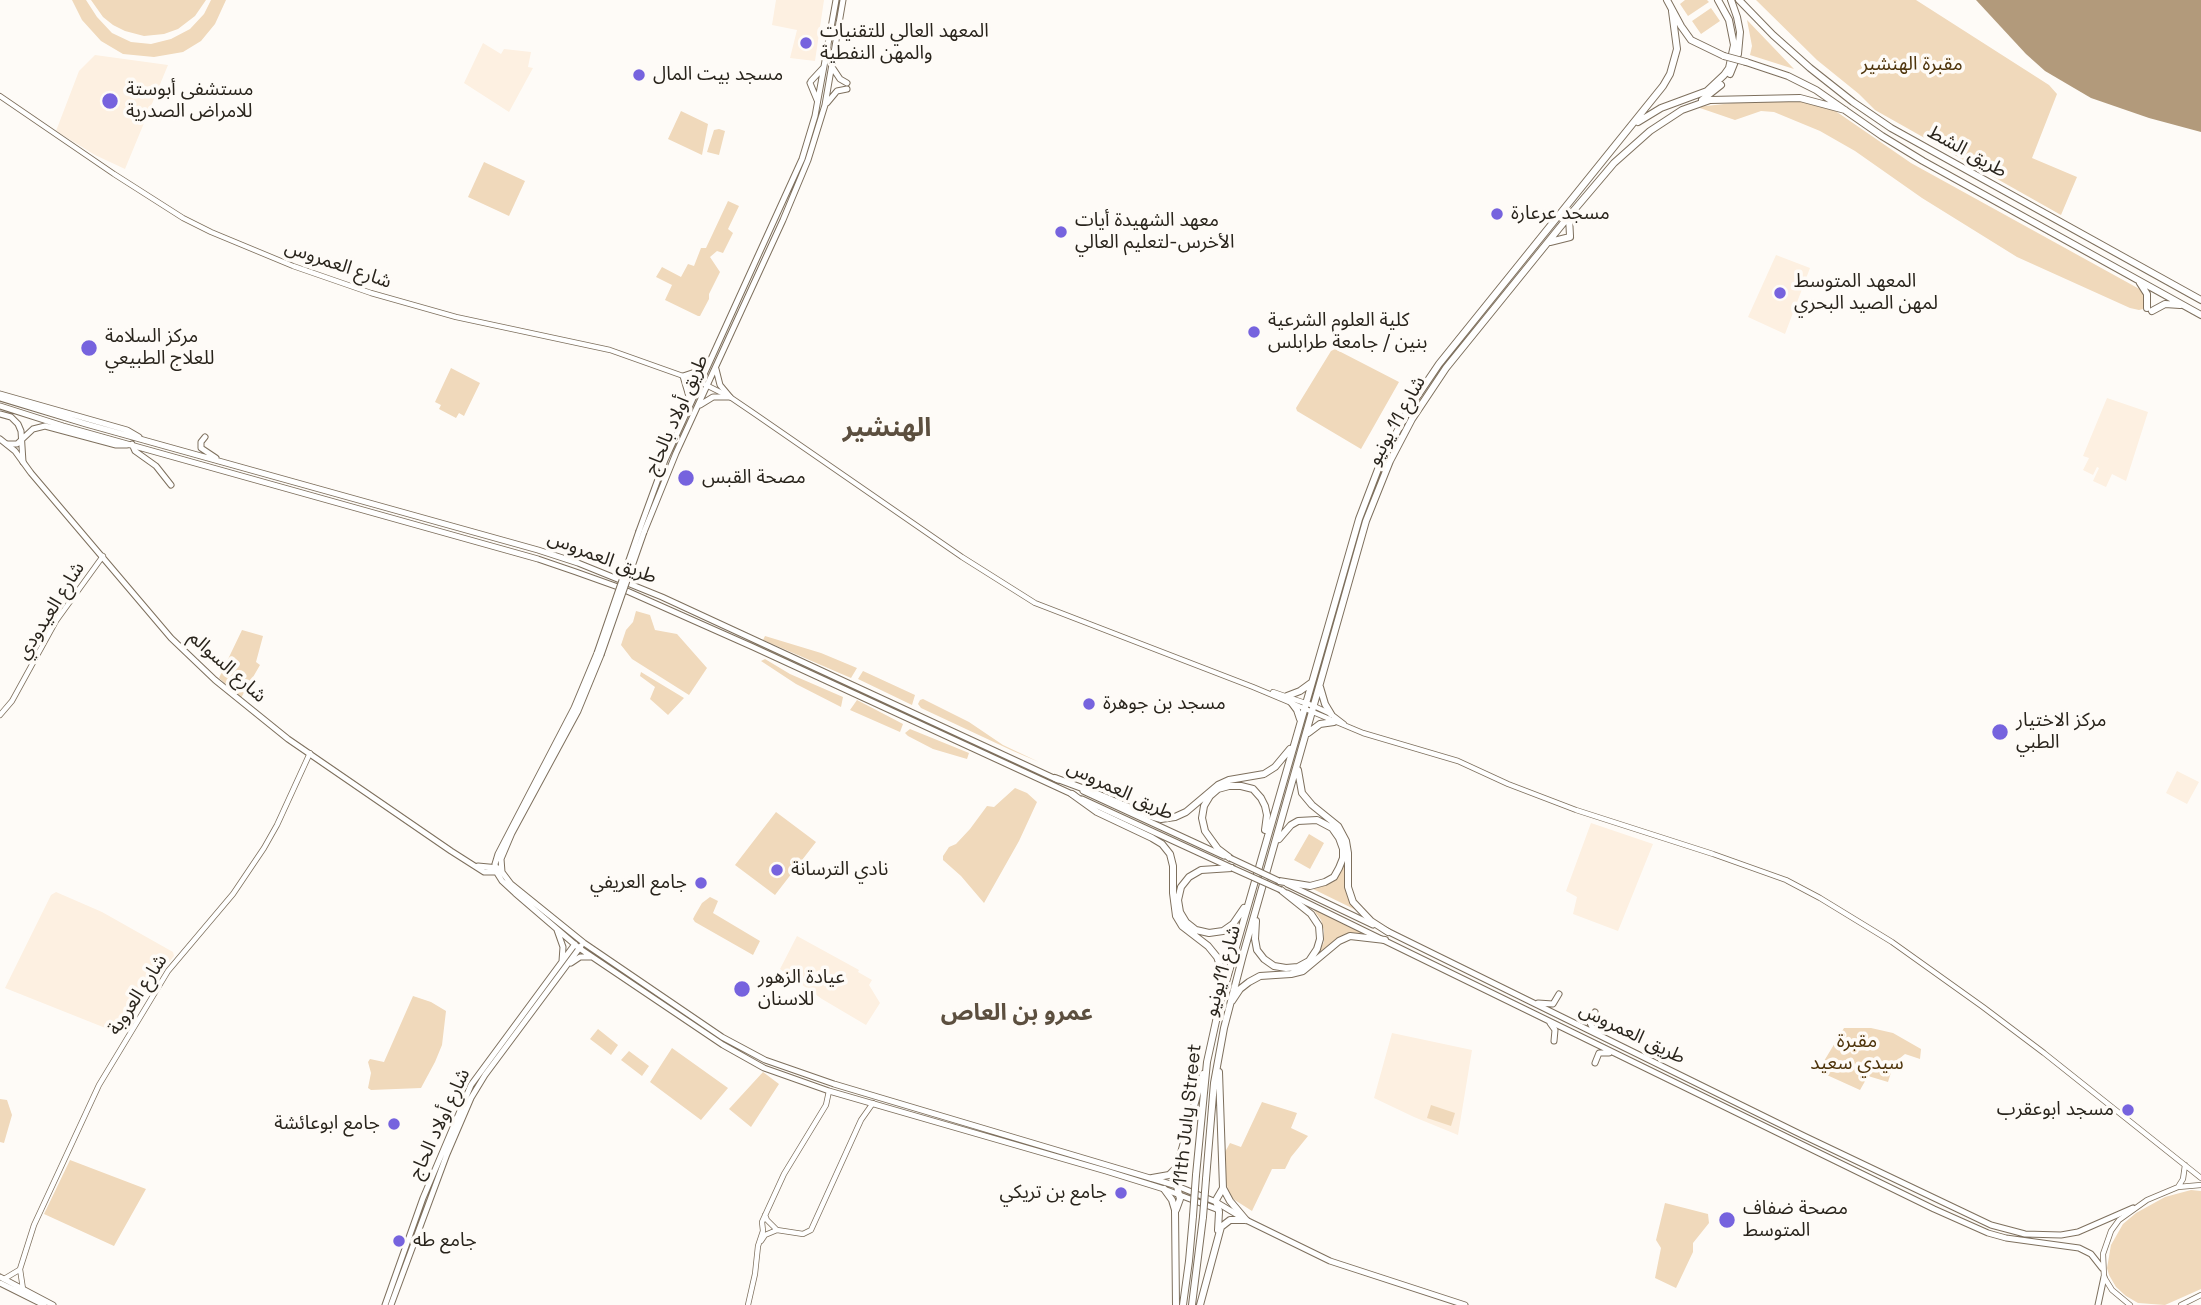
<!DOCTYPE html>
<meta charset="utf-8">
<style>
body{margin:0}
canvas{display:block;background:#fefbf7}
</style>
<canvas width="2201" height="1305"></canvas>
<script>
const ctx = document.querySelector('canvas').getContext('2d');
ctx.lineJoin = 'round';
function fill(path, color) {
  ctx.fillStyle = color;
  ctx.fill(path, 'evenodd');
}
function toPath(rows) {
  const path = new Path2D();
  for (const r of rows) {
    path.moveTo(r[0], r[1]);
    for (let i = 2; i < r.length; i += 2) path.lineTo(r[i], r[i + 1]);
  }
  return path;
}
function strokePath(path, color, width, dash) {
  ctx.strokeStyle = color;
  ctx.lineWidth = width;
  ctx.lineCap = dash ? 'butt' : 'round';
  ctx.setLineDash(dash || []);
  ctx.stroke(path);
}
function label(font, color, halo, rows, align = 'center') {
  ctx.font = font + ' "Space Grotesk","Noto Sans Arabic",sans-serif';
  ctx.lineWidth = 7;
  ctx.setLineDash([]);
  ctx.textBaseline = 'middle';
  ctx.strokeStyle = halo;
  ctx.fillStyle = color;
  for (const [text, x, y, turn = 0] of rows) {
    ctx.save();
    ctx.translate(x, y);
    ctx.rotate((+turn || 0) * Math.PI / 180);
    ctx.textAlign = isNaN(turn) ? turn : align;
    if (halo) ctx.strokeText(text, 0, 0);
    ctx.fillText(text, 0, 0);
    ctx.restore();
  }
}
const built = toPath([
 [776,0,824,0,815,61,790,58,797,30,772,25],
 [483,43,501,54,504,49,531,52,528,67,533,68,509,112,464,83],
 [95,55,168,65,125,169,95,155,56,131,79,71],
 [1776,255,1810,268,1785,334,1748,317],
 [2107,398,2148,412,2126,481,2112,474,2106,487,2093,481,2099,468,2097,467,2093,475,2083,470,2089,458,2083,456],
 [2177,771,2199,782,2187,804,2166,793],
 [1591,823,1653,844,1618,931,1573,914,1577,897,1566,891],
 [56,892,102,912,173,952,174,956,144,994,120,1030,113,1031,5,988,51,895],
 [797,936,859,970,858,972,872,980,869,985,880,1003,866,1025,822,999,780,969],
 [1392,1033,1472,1050,1458,1135,1414,1117,1374,1098]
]);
const green = toPath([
 [72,0,86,0,97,17,112,33,131,42,151,44,171,39,190,29,204,14,211,0,226,0,215,24,201,41,183,52,154,57,123,54,101,41,82,20],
 [91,0,206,0,195,16,178,29,164,34,144,36,125,31,113,25,103,17],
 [1685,0,1707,0,1709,2,1688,16,1680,4],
 [1756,0,1916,0,2049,85,2057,94,2032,158,2077,177,2061,215,1875,110,1859,94,1817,60],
 [1711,8,1720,21,1701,34,1692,21],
 [1747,20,1794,69,1750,55,1752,46],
 [1799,101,1817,104,1834,110,1911,163,2143,291,2145,304,2143,309,2139,310,2130,308,2017,257,1922,198,1855,151,1820,131,1774,112,1761,111,1735,120,1697,107,1733,103],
 [681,111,708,124,702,155,668,139],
 [719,129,725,131,719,155,707,152,714,130],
 [484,162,525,181,509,216,468,197],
 [728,201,739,206,728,229,733,233,723,253,717,251,710,257,720,272,709,294,709,299,700,316,698,316,665,300,672,285,656,277,662,267,681,277,688,264,694,266,701,248,706,248],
 [1335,349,1399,382,1361,449,1297,411,1296,408,1331,351],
 [451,368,480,383,464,416,459,413,456,418,439,409,441,405,435,402],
 [636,611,650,615,655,630,677,634,707,668,689,695,632,659,621,645,626,630,633,622],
 [242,630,263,636,256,662,260,665,241,698,219,678],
 [765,636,821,653,857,668,851,678,763,640],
 [765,659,790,674,843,697,841,707,796,684,761,661],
 [863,671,915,695,912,705,858,679],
 [641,672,684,698,668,715,650,699,655,687,640,676],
 [923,699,969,722,1003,745,1039,762,1013,751,921,708,918,704,920,700],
 [857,700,903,724,900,732,850,710],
 [910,729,969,753,967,759,933,749,908,736,905,733],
 [1015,788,1027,793,1037,802,1019,841,984,903,961,876,943,860,943,856,949,847,956,844,970,829,987,806,994,807],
 [776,812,816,842,775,895,735,865],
 [1309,834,1324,843,1310,869,1294,860],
 [1345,861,1346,881,1358,911,1311,888,1324,886,1334,880,1341,872],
 [710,897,718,901,713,913,760,941,753,955,695,922,693,919,695,915,702,903],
 [1313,909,1365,934,1350,933,1315,959,1324,942,1324,931,1321,920],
 [413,996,431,1002,446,1011,442,1045,435,1062,421,1088,371,1090,368,1088,371,1073,368,1062,370,1059,384,1062],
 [1844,1028,1871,1028,1893,1033,1921,1049,1920,1059,1905,1054,1894,1063,1888,1082,1868,1076,1860,1090,1818,1071],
 [598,1029,618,1045,611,1055,590,1039],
 [672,1048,728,1088,701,1120,650,1082],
 [629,1051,649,1066,642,1076,621,1060],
 [763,1072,779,1084,751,1127,729,1109],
 [0,1099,7,1100,12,1115,4,1143,0,1142],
 [1262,1102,1297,1113,1291,1128,1308,1136,1291,1157,1285,1169,1272,1169,1252,1211,1230,1197,1226,1182,1225,1152,1230,1143,1241,1147],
 [1431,1105,1455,1113,1451,1126,1427,1118],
 [70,1160,146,1189,114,1246,44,1214],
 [2191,1190,2201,1191,2201,1289,2165,1305,2138,1303,2126,1296,2116,1287,2109,1275,2107,1268,2111,1245,2123,1224,2136,1213,2165,1197],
 [1665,1203,1708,1214,1709,1223,1693,1243,1693,1252,1676,1288,1655,1278,1661,1248,1656,1240]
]);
const water = toPath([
 [1976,0,2201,0,2201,132,2149,118,2091,98,2045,71,2026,54]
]);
const tertiary = toPath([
 [0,96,114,174,183,218,211,232,293,266,371,293,456,317,610,350,700,382,730,397,755,414,962,557,1035,603,1253,687,1363,733,1458,761,1508,784,1576,810,1713,854,1786,880,1820,898,1892,942,1983,1007,2044,1053,2201,1178],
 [1273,692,1314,706,1331,714,1344,724],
 [0,715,12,701,56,621,103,556],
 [2178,1187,2183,1179,2185,1165],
 [765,1215,767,1220,777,1230,803,1234,811,1230,861,1120,873,1103],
 [761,1241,765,1235,777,1230],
 [4,1279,19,1270],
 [23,1289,20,1269,34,1225,99,1085,168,971,233,894,264,848,277,825,310,753],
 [748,1305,755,1274,758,1246,763,1231,762,1222,784,1174,826,1105,829,1091],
 [2130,1305,2112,1290,2104,1277,2103,1254,2111,1231,2119,1220,2147,1200,2178,1187,2201,1185],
 [2181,1305,2201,1295]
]);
const secondary = toPath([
 [832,67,840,79,847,83],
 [811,81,823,68],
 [810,83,817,100],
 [827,103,837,91,847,89],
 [716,369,720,385,730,397],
 [690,400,683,376,695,372,706,366],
 [700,405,713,397,730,397],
 [0,439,15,451,31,473,171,638,215,680,288,739,451,851,484,872,499,872],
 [639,531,665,460,802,159,815,116,836,0],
 [644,532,676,453,783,220,808,160,825,105,843,0],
 [597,653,574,708,498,854,495,864,497,873,502,881,515,893,579,948,723,1045,764,1068,829,1091,1106,1171,1164,1189,1219,1210],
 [601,655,578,711,512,833,501,859,502,872,511,884,584,943,722,1037,765,1060,834,1084,1177,1186,1216,1202,1246,1220,1330,1261,1465,1305],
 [478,866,499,868],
 [557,930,563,947,562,961],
 [571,963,580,957,591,957],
 [385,1305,423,1198,471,1085,575,944],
 [391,1305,447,1154,471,1098,485,1075,581,946],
 [2098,1305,2104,1277]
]);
const primary = toPath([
 [0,394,127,430,139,437],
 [0,398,86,424,538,550,578,563,662,597,1058,780],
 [0,406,63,426,538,559,576,572,618,587,753,647,1074,795],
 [0,414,11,417,18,424,21,431,23,462],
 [205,437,201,442,201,448,216,458],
 [7,444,17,444,33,429,45,426,116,445,127,445],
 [132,444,135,451,156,466,171,485],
 [1083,791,1224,856],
 [1082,799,1232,868],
 [1287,884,1373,925],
 [1287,893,1934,1209,1988,1233,2006,1238,2079,1248,2091,1254,2102,1268],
 [1385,930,1804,1136,1991,1225,2025,1234,2061,1235,2078,1232,2133,1208],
 [1538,1003,1553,1004,1559,994],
 [1595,1012,1590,1023,1592,1027,1600,1032],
 [1550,1023,1555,1030,1554,1041],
 [1595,1063,1599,1053,1609,1053],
 [0,1277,53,1305],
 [0,1283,44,1305]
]);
const trunk = toPath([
 [1667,0,1681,26,1691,40,1724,56],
 [1739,0,1773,35,1810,68,1853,102,1891,128,2201,300],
 [1746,62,1788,76,1816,90,1882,136,1923,161,2201,315],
 [1730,74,1738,54,1740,32,1737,17,1731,0],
 [1702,100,1721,85],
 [1638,122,1661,108,1707,91,1724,75,1729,68,1734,45,1729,20,1718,0],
 [1569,217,1570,236],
 [1550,242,1570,237],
 [2140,283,2147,294,2147,308],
 [2152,311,2165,304,2180,305],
 [1320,687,1325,704,1331,714],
 [1287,696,1300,691,1311,683],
 [1291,702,1297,710,1300,719],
 [1308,733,1320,724,1334,722],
 [1298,770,1302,793,1312,805,1338,826,1346,841,1348,853,1348,887,1353,902,1371,921,1388,932],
 [1055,778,1090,791,1147,815,1161,819,1175,817,1186,812,1218,785,1229,780,1264,774,1275,767,1290,749],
 [1072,794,1097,812,1152,838,1162,844,1170,854,1173,866,1173,893,1176,916,1182,926,1208,946,1217,957,1221,968,1222,987],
 [1279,839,1291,825,1298,821,1317,820,1332,828,1339,838,1343,849,1343,858,1339,868,1334,877,1325,882,1310,886,1279,881],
 [1230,858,1218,849,1205,831,1202,818,1204,806,1210,796,1218,789,1229,786,1241,786,1253,789,1261,798,1265,806,1267,815,1265,830],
 [1232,868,1201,870,1189,877,1181,887,1178,900,1180,912,1186,922,1196,930,1209,933,1223,931,1233,924,1244,908],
 [1256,921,1255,939,1257,950,1264,959,1274,966,1286,968,1298,967,1309,961,1317,949,1320,939,1319,926,1311,914,1281,890],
 [1232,1001,1240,989,1249,982,1260,976,1291,974,1303,971,1339,941,1350,936,1385,940],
 [1219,1072,1223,1188,1230,1201,1246,1220],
 [1196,1175,1207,1062,1220,1003,1359,519,1380,464,1410,407,1439,364,1663,86,1670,74,1677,49,1672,11],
 [1152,1178,1169,1175,1177,1167,1203,1074],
 [1206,1179,1214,1083,1224,1028,1243,955,1366,521,1390,461,1412,419,1446,368,1569,216,1614,163,1650,131,1682,110,1710,100,1800,98,1845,110],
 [1164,1189,1172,1200,1175,1210,1176,1305],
 [1176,1210,1180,1199,1177,1186,1179,1166],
 [1218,1230,1219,1212,1216,1200,1223,1188],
 [1183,1305,1189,1261,1193,1216],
 [1192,1305,1203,1217],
 [1200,1305,1221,1227,1230,1220,1246,1220]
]);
const secondaryBridge = toPath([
 [597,653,639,531],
 [601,655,644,532]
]);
const primaryBridge = toPath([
 [1230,858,1279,881],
 [1232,868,1281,890]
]);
const trunkBridge = toPath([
 [1724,56,1746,62],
 [1193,1216,1196,1175],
 [1203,1217,1206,1179]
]);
const markers = [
 [806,43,7,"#7663de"],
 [639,75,7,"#7663de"],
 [110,101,9,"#7663de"],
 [1497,214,7,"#7663de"],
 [1061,232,7,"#7663de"],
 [1780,293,7,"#7663de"],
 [1254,332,7,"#7663de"],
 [89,348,9,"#7663de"],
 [686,478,9,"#7663de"],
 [1089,704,7,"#7663de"],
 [2000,732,9,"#7663de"],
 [777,870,7,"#7663de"],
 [701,883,7,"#7663de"],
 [742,989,9,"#7663de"],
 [2128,1110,7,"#7663de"],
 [394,1124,7,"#7663de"],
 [1121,1193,7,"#7663de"],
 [1727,1220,9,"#7663de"],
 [399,1241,7,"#7663de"]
];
const poiNames = [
 ["المعهد العالي للتقنيات",820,32],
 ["والمهن النفطية",820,54],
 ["مسجد بيت المال",653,75],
 ["مستشفى أبوستة",126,90],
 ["للامراض الصدرية",126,112],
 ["مسجد عرعارة",1511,214],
 ["معهد الشهيدة أيات",1075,221],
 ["الأخرس-لتعليم العالي",1075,243],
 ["المعهد المتوسط",1794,282],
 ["لمهن الصيد البحري",1794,304],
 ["كلية العلوم الشرعية",1268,321],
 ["بنين / جامعة طرابلس",1268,343],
 ["مركز السلامة",105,337],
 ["للعلاج الطبيعي",105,359],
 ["مصحة القبس",702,478],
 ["مسجد بن جوهرة",1103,704],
 ["مركز الاختيار",2016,721],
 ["الطبي",2016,743],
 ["نادي الترسانة",791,870],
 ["جامع العريفي",687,883,"right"],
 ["عيادة الزهور",758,978],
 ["للاسنان",758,1000],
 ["مسجد ابوعقرب",2114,1110,"right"],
 ["جامع ابوعائشة",380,1124,"right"],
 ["جامع بن تريكي",1107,1193,"right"],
 ["مصحة ضفاف",1743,1209],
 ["المتوسط",1743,1231],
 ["جامع طه",413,1241]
];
const parkNames = [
 ["مقبرة الهنشير",1912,65],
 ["مقبرة",1857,1042],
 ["سيدي سعيد",1857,1064]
];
const streetNames = [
 ["طريق الشط",1967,152,29],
 ["شارع العمروس",338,265,19],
 ["طريق أولاد بالحاج",677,415,-66],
 ["شارع 11 يونيو",1397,421,-61],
 ["طريق العمروس",602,558,21],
 ["شارع العيدودي",51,611,-58],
 ["شارع السوالم",227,667,42],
 ["طريق العمروس",1120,791,25],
 ["شارع 11يونيو",1223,971,-75],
 ["شارع العروبة",138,995,-57],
 ["طريق العمروس",1632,1034,26],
 ["11th July Street",1188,1115,-84],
 ["شارع أولاد الحاج",440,1124,-65]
];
const quarterNames = [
 ["عمرو بن العاص",1017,1014]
];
const districtNames = [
 ["الهنشير",887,429]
];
fill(built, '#fdf0e1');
fill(green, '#f0d9bb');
fill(water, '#b29a7b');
strokePath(tertiary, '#7e705e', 6);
strokePath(secondary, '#7e705e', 7);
strokePath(primary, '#7e705e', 7);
strokePath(trunk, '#7e705e', 8);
strokePath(tertiary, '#fff', 4.5);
strokePath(secondary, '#fff', 5);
strokePath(primary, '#fff', 5);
strokePath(trunk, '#fff', 6);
strokePath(secondaryBridge, '#7e705e', 7, []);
strokePath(primaryBridge, '#7e705e', 7, []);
strokePath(trunkBridge, '#7e705e', 8, []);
strokePath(secondaryBridge, '#fff', 5);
strokePath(primaryBridge, '#fff', 5);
strokePath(trunkBridge, '#fff', 6);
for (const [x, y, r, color] of markers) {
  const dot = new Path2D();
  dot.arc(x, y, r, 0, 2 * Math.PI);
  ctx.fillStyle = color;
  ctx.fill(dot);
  strokePath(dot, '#fefbf7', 2.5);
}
label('19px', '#29241c', '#fefbf7', poiNames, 'left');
label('19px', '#4e340b', '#fefbf7', parkNames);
label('19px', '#29241c', '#fefbf7', streetNames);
label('bold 23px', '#5c4f3f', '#fefbf7', quarterNames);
label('bold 26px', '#5c4f3f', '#fefbf7', districtNames);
</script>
